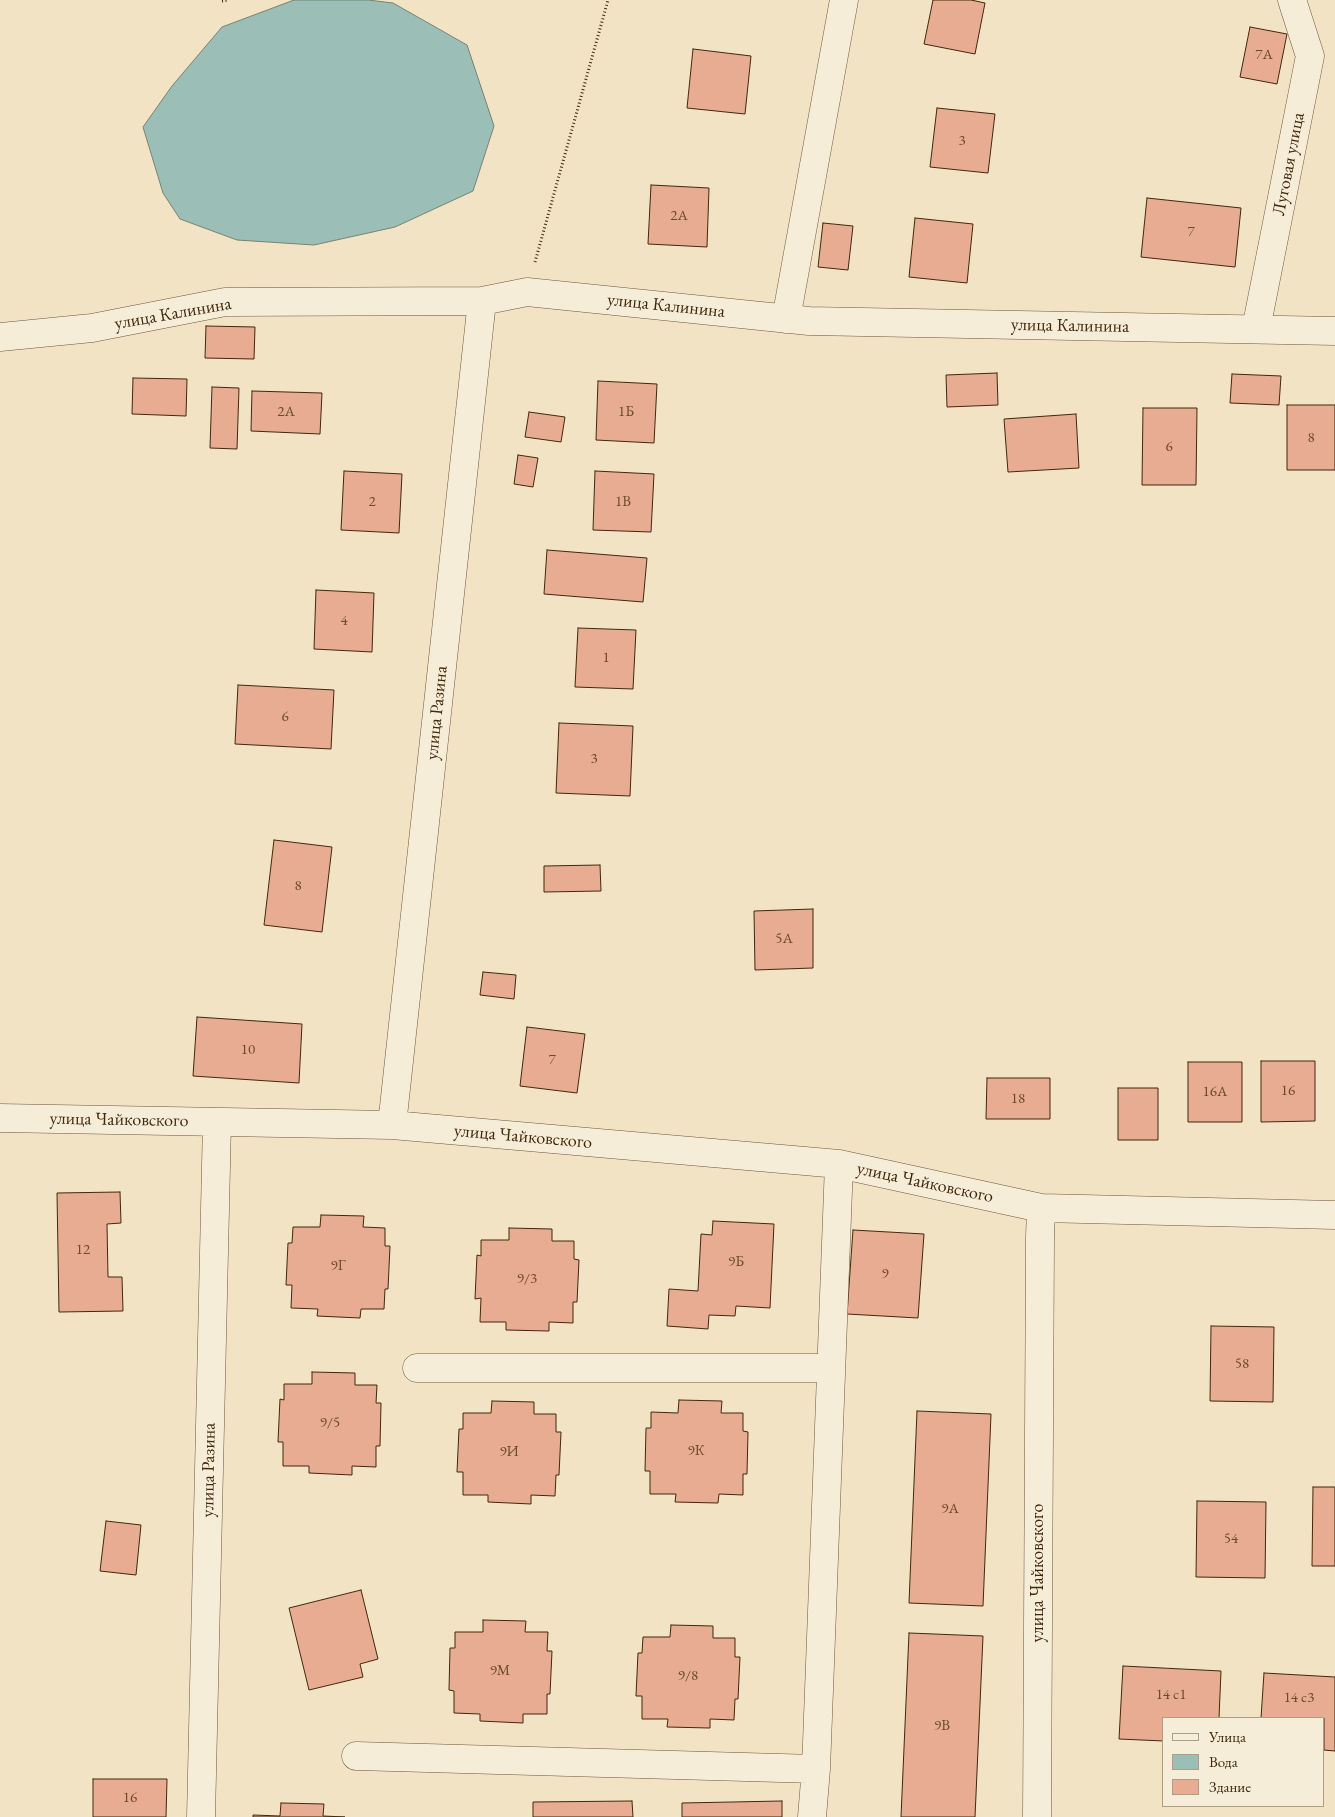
<!DOCTYPE html>
<meta charset="utf-8">
<style>
body{margin:0}
#map{position:relative;width:1335px;height:1817px;overflow:hidden;background:#f1e3c4;font-family:"EB Garamond",serif}
canvas{display:block}
.legend{position:absolute;left:1162px;top:1717px;width:162px;height:90px;box-sizing:border-box;background:#f6edd9;border:1px solid #ae9e87;margin:0;padding:6px 9px;list-style:none;font-size:15px;color:#41280b}
.legend li{display:flex;align-items:center;gap:10px;height:25px}
.legend b{width:25px;border:1px solid #ae9e87}
</style>
<div id="map">
<canvas width="1335" height="1817"></canvas>
<ul class="legend">
<li><b style="height:6px;background:#f6edd9"></b>Улица</li>
<li><b style="height:14px;background:#9bbeb7"></b>Вода</li>
<li><b style="height:14px;background:#e8ac92"></b>Здание</li>
</ul>
</div>
<script>
const ctx = document.querySelector('canvas').getContext('2d');
ctx.lineJoin = 'round';
function fill(path, color) {
  ctx.fillStyle = color;
  ctx.fill(path, 'evenodd');
}
function toPath(rows) {
  const path = new Path2D();
  for (const r of rows) {
    path.moveTo(r[0], r[1]);
    for (let i = 2; i < r.length; i += 2) path.lineTo(r[i], r[i + 1]);
  }
  return path;
}
function strokePath(path, color, width, dash) {
  ctx.strokeStyle = color;
  ctx.lineWidth = width;
  ctx.lineCap = dash ? 'butt' : 'round';
  ctx.setLineDash(dash || []);
  ctx.stroke(path);
}
function label(font, color, halo, rows, align = 'center') {
  ctx.font = font + ' "EB Garamond",serif';
  ctx.lineWidth = 4.5;
  ctx.setLineDash([]);
  ctx.textBaseline = 'middle';
  ctx.strokeStyle = halo;
  ctx.fillStyle = color;
  for (const [text, x, y, turn = 0] of rows) {
    ctx.save();
    ctx.translate(x, y);
    ctx.rotate((+turn || 0) * Math.PI / 180);
    ctx.textAlign = isNaN(turn) ? turn : align;
    if (halo) ctx.strokeText(text, 0, 0);
    ctx.fillText(text, 0, 0);
    ctx.restore();
  }
}
const water = toPath([
 [294,0,368,0,393,3,467,45,494,126,473,191,395,227,314,245,237,240,180,219,163,193,143,127,172,86,222,27,294,0]
]);
const building = toPath([
 [933,0,971,0,985,3,975,54,924,44,933,0],
 [1250,27,1287,34,1277,84,1240,77,1250,27],
 [693,49,751,56,745,114,687,108,693,49],
 [937,108,995,114,988,173,930,167,937,108],
 [651,185,709,188,707,247,648,244,651,185],
 [1147,198,1241,208,1235,267,1141,257,1147,198],
 [915,218,973,224,967,283,909,277,915,218],
 [823,223,853,226,848,270,818,267,823,223],
 [206,326,255,327,254,359,205,358,206,326],
 [997,373,998,405,947,407,946,375,997,373],
 [1232,374,1281,376,1279,405,1230,403,1232,374],
 [133,378,187,379,186,416,132,414,133,378],
 [598,381,657,384,654,443,596,440,598,381],
 [212,387,239,388,237,449,210,448,212,387],
 [252,391,322,393,320,434,251,431,252,391],
 [1287,405,1335,405,1335,470,1287,470,1287,405],
 [1143,408,1197,408,1196,485,1142,485,1143,408],
 [529,412,565,417,561,442,525,437,529,412],
 [1076,414,1079,468,1008,472,1004,419,1076,414],
 [518,455,538,458,533,487,514,484,518,455],
 [344,471,402,474,399,533,341,530,344,471],
 [595,471,654,474,651,532,593,530,595,471],
 [547,550,647,558,643,602,544,594,547,550],
 [316,590,374,593,372,652,314,649,316,590],
 [578,628,636,630,633,689,575,687,578,628],
 [238,685,334,690,331,749,235,744,238,685],
 [559,723,633,726,630,796,556,793,559,723],
 [274,840,332,847,322,932,264,925,274,840],
 [600,865,601,891,544,892,544,866,600,865],
 [813,909,813,968,755,970,754,911,813,909],
 [483,972,516,975,514,999,480,995,483,972],
 [197,1017,302,1024,299,1083,193,1076,197,1017],
 [527,1027,585,1034,577,1093,520,1086,527,1027],
 [1261,1061,1315,1061,1315,1121,1261,1122,1261,1061],
 [1188,1062,1242,1062,1242,1122,1188,1122,1188,1062],
 [987,1078,1050,1078,1050,1119,986,1119,987,1078],
 [1118,1088,1158,1088,1158,1140,1118,1140,1118,1088],
 [120,1192,121,1223,107,1224,108,1277,122,1277,123,1311,59,1312,57,1193,120,1192],
 [321,1215,364,1216,363,1227,385,1228,385,1246,390,1246,388,1289,385,1289,384,1309,361,1309,360,1318,317,1316,318,1309,291,1308,292,1285,286,1285,288,1243,292,1243,293,1227,320,1227,321,1215],
 [713,1221,774,1224,770,1308,736,1306,735,1316,709,1315,708,1329,667,1326,669,1289,698,1291,701,1234,712,1235,713,1221],
 [509,1228,552,1229,552,1241,574,1241,574,1259,579,1260,577,1302,573,1302,573,1323,549,1322,549,1331,506,1330,506,1322,480,1322,481,1298,475,1299,477,1255,481,1256,481,1240,509,1240,509,1228],
 [853,1230,924,1234,918,1318,847,1314,853,1230],
 [1211,1326,1274,1327,1273,1402,1210,1401,1211,1326],
 [312,1372,355,1373,355,1385,377,1385,376,1403,381,1403,380,1446,376,1446,376,1467,352,1466,352,1475,309,1473,309,1466,283,1466,283,1442,278,1442,280,1399,284,1400,284,1384,312,1384,312,1372],
 [679,1400,722,1401,721,1413,743,1413,743,1431,748,1432,747,1474,743,1474,743,1495,719,1494,718,1503,675,1502,676,1494,650,1494,650,1471,645,1471,646,1428,651,1428,651,1412,678,1413,679,1400],
 [492,1401,534,1402,534,1414,556,1414,556,1432,561,1432,559,1475,556,1475,555,1496,531,1495,531,1504,488,1502,488,1495,463,1495,463,1472,457,1472,459,1429,463,1429,463,1413,491,1413,492,1401],
 [917,1411,991,1414,983,1606,909,1603,917,1411],
 [1313,1487,1335,1487,1335,1566,1312,1566,1313,1487],
 [1197,1501,1266,1502,1265,1578,1196,1577,1197,1501],
 [106,1521,141,1525,136,1575,100,1571,106,1521],
 [361,1590,378,1659,360,1664,363,1677,309,1690,289,1608,361,1590],
 [483,1620,526,1621,525,1632,548,1632,547,1651,552,1651,550,1694,547,1694,547,1714,523,1714,523,1723,480,1721,480,1714,454,1713,454,1691,449,1690,450,1648,455,1648,455,1632,483,1632,483,1620],
 [671,1625,713,1626,713,1638,735,1638,735,1657,740,1657,738,1699,735,1699,734,1720,710,1719,710,1728,667,1727,668,1719,642,1719,642,1696,636,1696,638,1653,642,1653,643,1637,670,1637,671,1625],
 [909,1633,983,1636,975,1817,901,1817,909,1633],
 [1123,1666,1221,1671,1219,1718,1164,1718,1164,1741,1119,1739,1123,1666],
 [1264,1673,1335,1677,1335,1751,1324,1750,1324,1718,1261,1718,1264,1673],
 [93,1779,167,1779,166,1817,93,1817,93,1779],
 [632,1801,633,1817,533,1817,533,1802,632,1801],
 [782,1801,782,1817,682,1817,682,1803,782,1801],
 [281,1803,324,1804,323,1816,345,1817,253,1817,253,1815,280,1816,281,1803]
]);
const path = toPath([
 [222,1,228,0],
 [535,262,608,0]
]);
const minor = toPath([
 [786,319,844,0],
 [1256,329,1310,56,1292,0],
 [0,337,92,328,225,302,482,301,527,292,809,321,1335,331],
 [0,1118,392,1125,839,1164,1041,1208,1335,1215],
 [392,1125,482,301],
 [417,1368,830,1368],
 [356,1756,816,1769],
 [201,1817,217,1122],
 [812,1817,816,1769,839,1164],
 [1037,1817,1040,1238,1041,1208]
]);
const numberNames = [
 ["7А",1264,55],
 ["3",962,141],
 ["2А",679,216],
 ["7",1191,232],
 ["2А",286,412],
 ["1Б",626,412],
 ["8",1311,438],
 ["6",1169,447],
 ["2",372,502],
 ["1В",623,502],
 ["4",344,621],
 ["1",606,658],
 ["6",285,717],
 ["3",594,759],
 ["8",298,886],
 ["5А",784,939],
 ["10",248,1050],
 ["7",552,1060],
 ["16",1288,1091],
 ["16А",1215,1092],
 ["18",1018,1099],
 ["12",83,1250],
 ["9Б",736,1262],
 ["9Г",338,1266],
 ["9",885,1274],
 ["9/3",527,1279],
 ["58",1242,1364],
 ["9/5",330,1423],
 ["9К",696,1451],
 ["9И",509,1452],
 ["9А",950,1509],
 ["54",1231,1539],
 ["9М",500,1671],
 ["9/8",688,1676],
 ["14 с1",1171,1695],
 ["14 с3",1299,1698],
 ["9В",942,1726],
 ["16",130,1798]
];
const streetNames = [
 ["Луговая улица",1289,164,-79],
 ["улица Калинина",666,306,6],
 ["улица Калинина",173,314,-10],
 ["улица Калинина",1070,326,1],
 ["улица Разина",437,713,-84],
 ["улица Чайковского",119,1120,1],
 ["улица Чайковского",523,1137,5],
 ["улица Чайковского",925,1183,12],
 ["улица Разина",209,1470,-89],
 ["улица Чайковского",1038,1573,-90]
];
fill(water, '#9bbeb7');
strokePath(water, '#778272', 1);
fill(building, '#e8ac92');
strokePath(building, '#41280b', 1);
strokePath(minor, '#6d5739', 29);
strokePath(path, '#41280b', 3, [1, 2.5]);
strokePath(minor, '#f6edd9', 28);
label('15px', '#6b492d', null, numberNames);
label('18px', '#41280b', '#f6edd9', streetNames);
</script>
